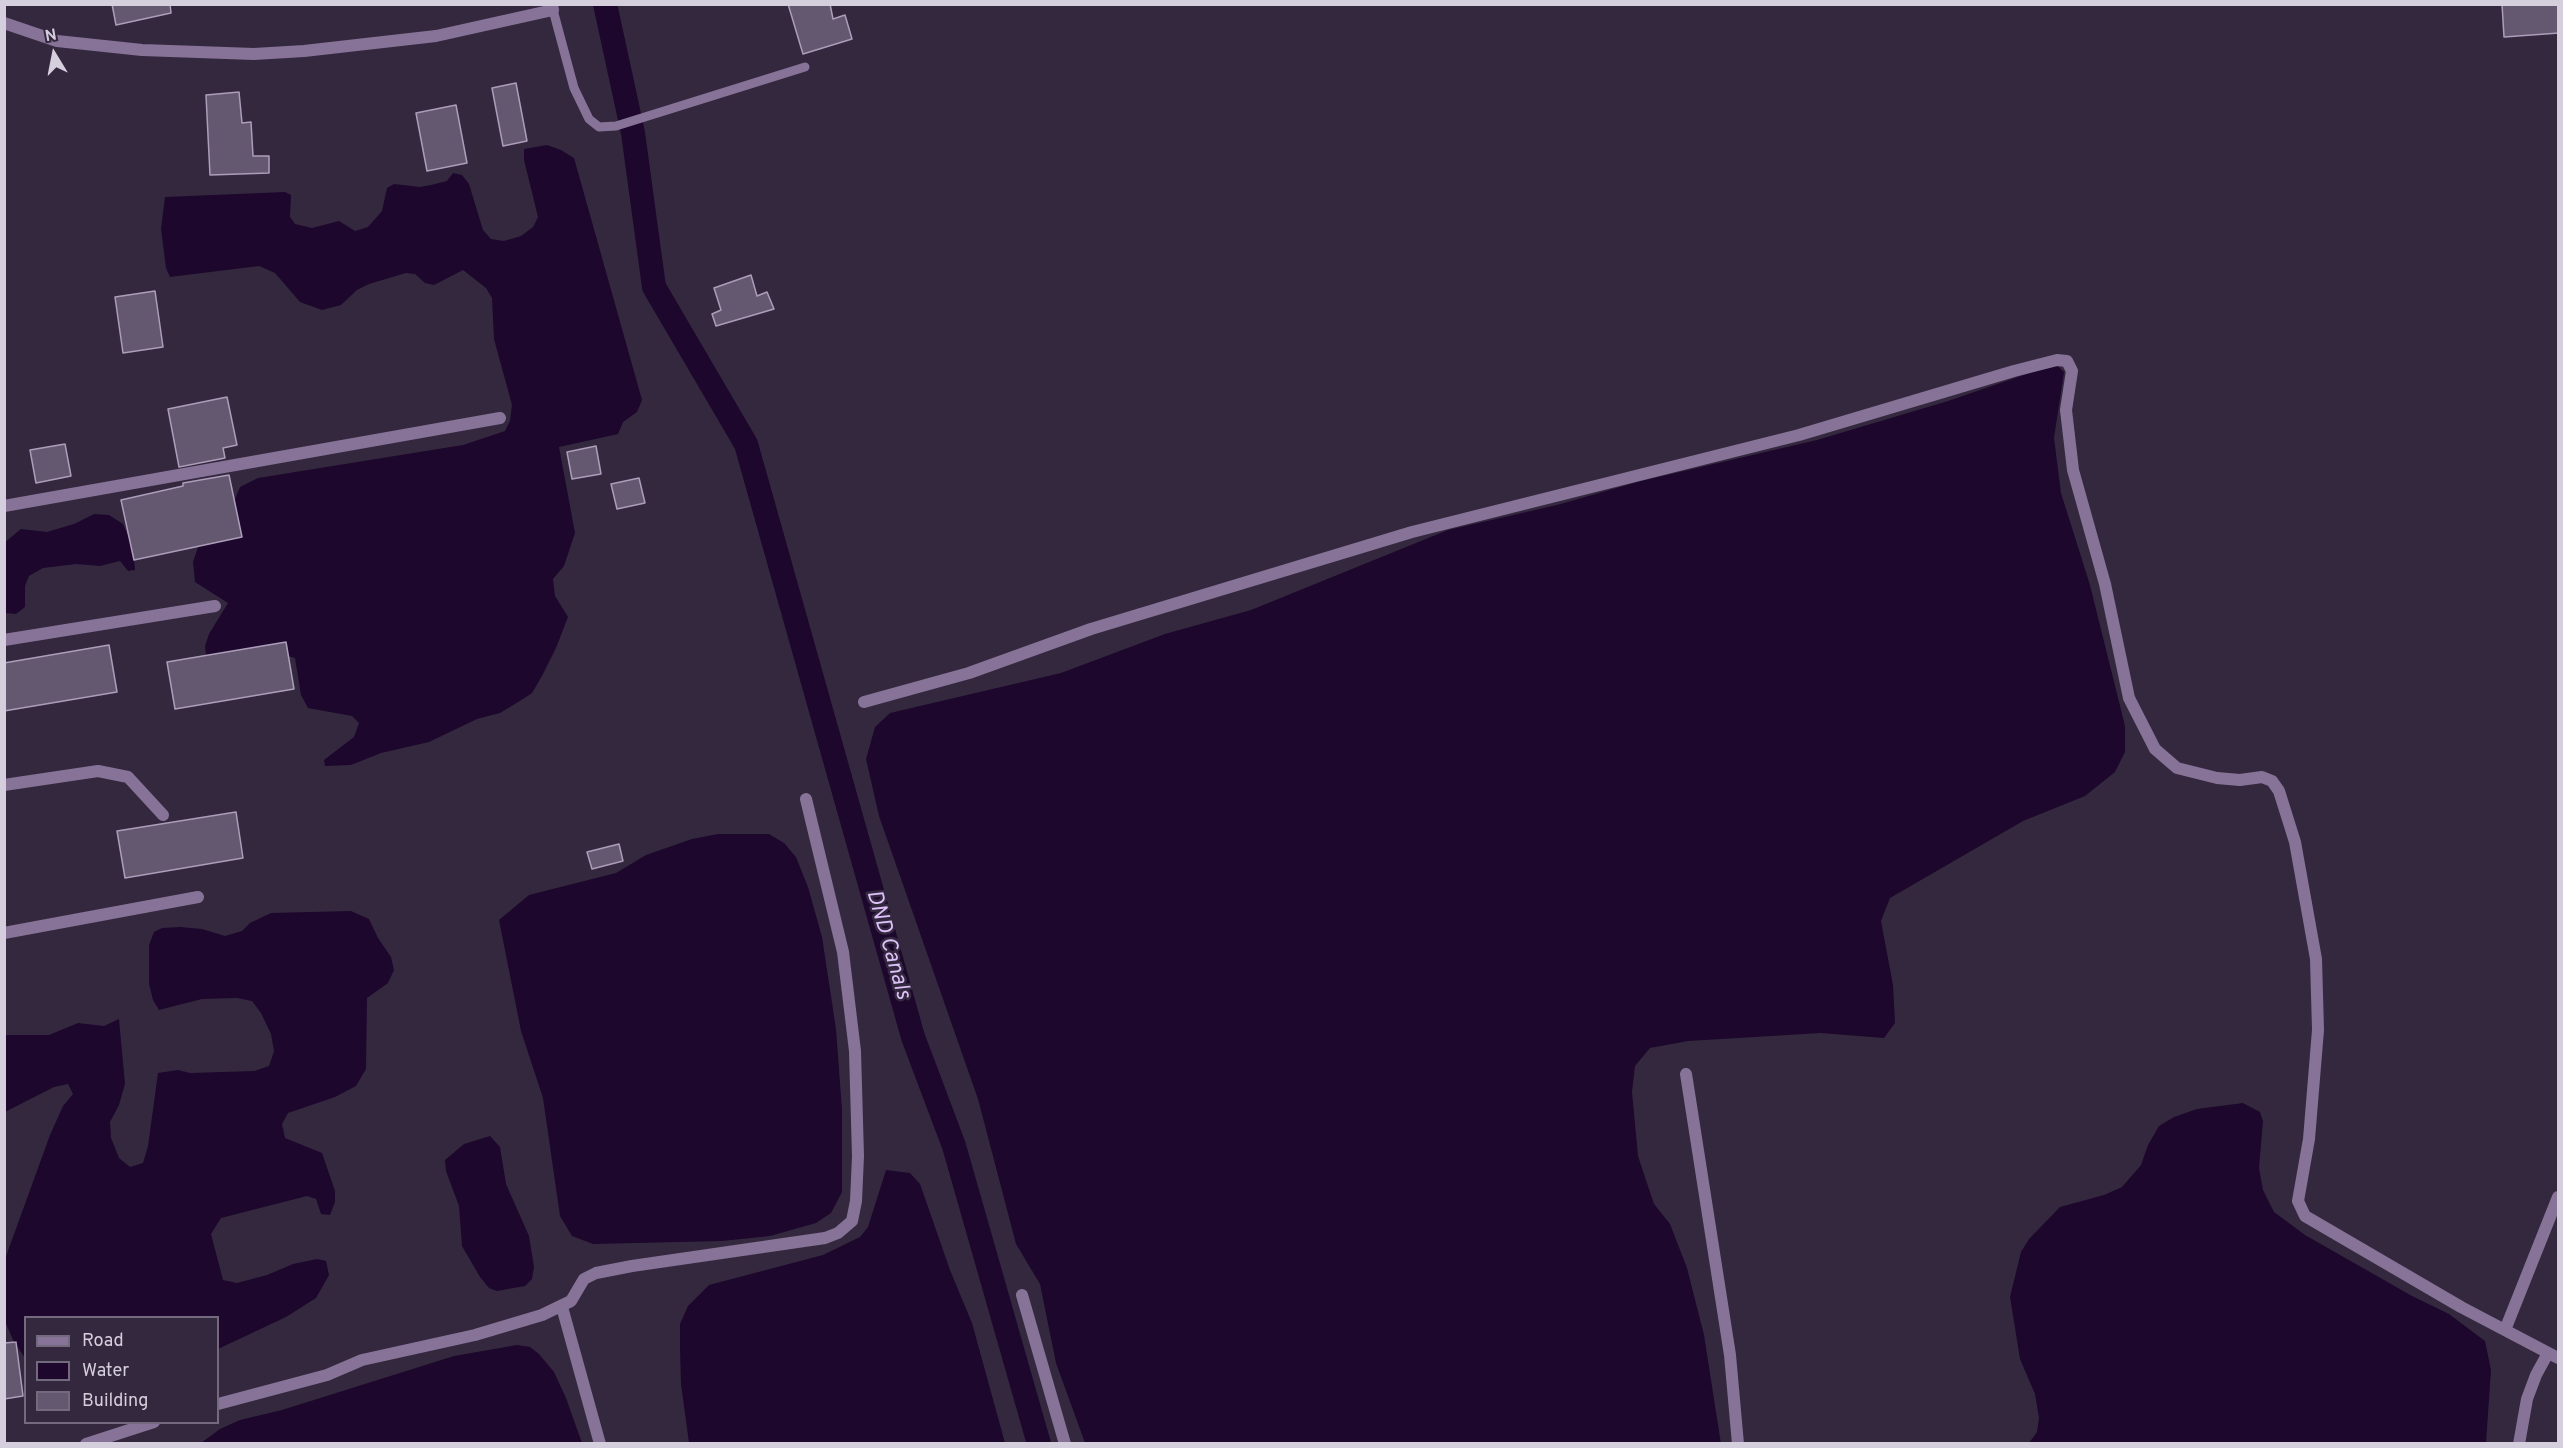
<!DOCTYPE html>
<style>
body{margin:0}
#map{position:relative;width:2563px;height:1448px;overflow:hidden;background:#34283f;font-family:Overpass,sans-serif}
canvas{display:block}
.frame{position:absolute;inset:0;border:6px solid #d5cedc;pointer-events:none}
.legend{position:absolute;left:24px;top:1316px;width:195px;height:108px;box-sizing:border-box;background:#34283f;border:2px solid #746a7e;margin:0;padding:8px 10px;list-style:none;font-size:18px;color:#d5cedc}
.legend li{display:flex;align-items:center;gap:12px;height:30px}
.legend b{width:30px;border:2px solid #746a7e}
.north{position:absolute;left:24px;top:24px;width:60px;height:60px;-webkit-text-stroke:4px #34283f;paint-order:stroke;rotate:350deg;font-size:16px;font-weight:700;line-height:24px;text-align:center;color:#d5cedc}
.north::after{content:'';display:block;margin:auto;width:21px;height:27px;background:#d5cedc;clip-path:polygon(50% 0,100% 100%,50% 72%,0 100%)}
</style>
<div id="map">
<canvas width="2563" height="1448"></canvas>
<div class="frame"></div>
<ul class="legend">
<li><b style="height:8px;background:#877398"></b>Road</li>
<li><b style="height:16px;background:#1d072c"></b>Water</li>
<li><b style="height:16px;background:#645770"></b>Building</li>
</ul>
<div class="north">N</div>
</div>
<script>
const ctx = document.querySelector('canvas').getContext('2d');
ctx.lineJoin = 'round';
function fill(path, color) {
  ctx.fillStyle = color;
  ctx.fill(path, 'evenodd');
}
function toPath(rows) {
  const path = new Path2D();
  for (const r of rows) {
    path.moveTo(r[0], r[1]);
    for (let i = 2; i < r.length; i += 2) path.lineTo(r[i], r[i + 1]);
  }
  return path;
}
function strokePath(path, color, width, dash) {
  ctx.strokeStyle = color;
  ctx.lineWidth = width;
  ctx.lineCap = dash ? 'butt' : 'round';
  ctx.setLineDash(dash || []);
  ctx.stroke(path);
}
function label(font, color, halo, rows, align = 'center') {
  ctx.font = font + ' Overpass,sans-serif';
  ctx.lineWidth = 5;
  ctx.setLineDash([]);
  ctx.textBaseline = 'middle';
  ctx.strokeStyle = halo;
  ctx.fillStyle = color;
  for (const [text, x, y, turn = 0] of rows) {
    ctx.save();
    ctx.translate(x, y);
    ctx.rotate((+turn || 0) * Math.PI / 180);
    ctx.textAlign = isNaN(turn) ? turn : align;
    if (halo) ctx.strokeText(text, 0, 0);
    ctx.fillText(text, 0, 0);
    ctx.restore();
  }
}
const water = toPath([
 [547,145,561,150,574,158,642,400,637,412,623,422,618,434,559,447,575,533,564,566,553,579,555,596,568,617,556,648,542,676,532,693,523,699,500,713,477,719,429,742,381,753,351,765,325,766,324,760,354,737,359,723,352,716,308,708,301,695,295,658,280,654,207,664,205,646,209,634,228,603,195,582,193,562,199,544,230,511,240,487,258,478,463,445,505,431,510,421,512,405,494,339,492,298,486,288,463,270,434,285,425,283,415,274,406,273,369,284,357,290,341,305,322,310,300,302,275,273,259,266,170,277,166,268,161,229,165,197,285,192,291,195,290,217,295,224,312,228,339,221,355,231,368,227,382,211,387,188,394,184,420,187,431,185,447,181,453,173,462,175,469,184,483,230,491,239,504,241,521,236,533,227,538,217,524,160,524,149],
 [2053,365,2058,366,2064,372,2054,438,2061,493,2090,585,2125,726,2125,752,2115,772,2085,796,2023,821,1890,898,1881,921,1893,985,1895,1023,1884,1038,1821,1033,1688,1041,1650,1048,1635,1066,1632,1092,1638,1156,1654,1204,1670,1224,1687,1268,1704,1335,1721,1444,1085,1443,1056,1363,1040,1284,1016,1244,978,1099,879,816,866,759,875,727,890,713,1061,673,1165,634,1251,610,1448,530,1557,505,1641,481,1817,440,1948,401],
 [94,514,109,515,123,524,133,548,135,570,128,571,120,561,100,566,76,564,43,568,29,576,25,586,25,607,16,614,5,613,4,543,21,529,47,532,74,524],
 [718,834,769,834,784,843,796,857,808,887,822,937,836,1029,842,1110,842,1192,831,1213,816,1223,770,1236,722,1241,593,1244,572,1236,560,1216,543,1098,521,1031,499,920,529,895,616,873,646,855,692,839],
 [351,911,369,919,378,938,391,957,394,970,388,983,367,998,366,1069,356,1086,335,1097,288,1113,282,1124,285,1138,322,1153,335,1191,335,1202,330,1215,321,1214,316,1199,307,1196,221,1218,211,1234,223,1280,237,1283,267,1275,293,1264,317,1259,326,1261,329,1275,316,1298,286,1317,218,1349,218,1318,26,1318,25,1358,14,1342,5,1321,5,1259,50,1135,63,1106,73,1094,68,1084,54,1087,5,1112,5,1035,49,1035,78,1023,104,1026,119,1019,125,1084,119,1105,110,1122,111,1138,119,1158,130,1167,143,1163,148,1146,158,1073,178,1070,190,1073,254,1071,269,1066,274,1051,271,1034,261,1013,252,1001,237,998,202,999,159,1010,153,1000,149,984,149,945,154,932,162,928,180,927,202,929,225,936,242,931,250,923,271,913],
 [2243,1103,2260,1112,2263,1121,2259,1168,2263,1190,2274,1212,2305,1235,2412,1296,2449,1314,2485,1341,2491,1370,2486,1443,2029,1443,2037,1432,2039,1418,2035,1394,2020,1359,2010,1297,2021,1252,2029,1239,2060,1207,2104,1195,2122,1187,2141,1165,2148,1145,2159,1126,2174,1117,2197,1109],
 [490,1136,500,1147,506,1184,529,1236,534,1267,532,1279,525,1286,497,1291,489,1288,480,1277,462,1246,459,1206,446,1171,445,1160,464,1144],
 [886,1170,910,1173,920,1184,950,1270,972,1323,1005,1443,689,1443,681,1384,680,1349,680,1324,688,1306,709,1285,823,1255,860,1237,868,1227],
 [517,1345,530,1347,539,1354,554,1372,566,1398,582,1443,201,1443,220,1429,240,1420,282,1410,454,1356]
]);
const canal = toPath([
 [605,4,633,133,654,287,746,444,913,1037,954,1146,1039,1444]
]);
const building = toPath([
 [112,4,170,4,171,13,116,25,112,4],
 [788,4,830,4,833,19,845,15,852,39,803,54,788,4],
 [2502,4,2559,4,2559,33,2504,37,2502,4],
 [516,83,527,141,503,146,492,88,516,83],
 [239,92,242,123,251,122,253,156,269,156,269,173,210,175,206,95,239,92],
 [456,105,467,163,427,171,416,113,456,105],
 [751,275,757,296,767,292,774,309,716,326,712,314,721,310,714,288,751,275],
 [155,291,163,347,123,353,115,297,155,291],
 [227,397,237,445,223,448,225,458,179,467,168,409,227,397],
 [65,444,71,476,36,483,30,450,65,444],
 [596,446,601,474,572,479,567,452,596,446],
 [229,475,242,537,134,560,121,500,183,486,183,483,229,475],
 [639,478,645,503,617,509,611,484,639,478],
 [286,642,294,689,175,709,167,662,286,642],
 [109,645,117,692,4,711,4,663,109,645],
 [236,812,243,858,125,878,117,831,236,812],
 [619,844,623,861,592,869,587,852,619,844],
 [16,1342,23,1396,4,1399,4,1343,16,1342]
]);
const service = toPath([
 [553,10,574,88,589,119,599,127,616,126,805,67]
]);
const minor = toPath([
 [4,23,57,41,142,50,254,54,304,51,436,36,553,10,552,4],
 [4,506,500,418],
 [4,640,215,606],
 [864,702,969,673,1091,629,1412,532,1799,435,2014,371,2057,360,2067,361,2072,371,2066,410,2073,470,2105,584,2129,698,2155,749,2177,768,2217,778,2240,780,2262,777,2272,781,2279,791,2295,842,2316,959,2318,1030,2309,1139,2298,1201,2305,1216,2461,1307,2558,1358],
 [4,785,98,771,128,777,163,815],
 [4,933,198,897],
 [1686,1074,1730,1355,1738,1444],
 [1022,1295,1065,1444],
 [562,1307,600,1444],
 [2505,1330,2558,1197],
 [218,1404,327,1375,362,1360,475,1335,542,1315,571,1301,584,1279,596,1273,632,1266,825,1238,838,1233,852,1221,856,1201,858,1156,855,1051,843,952,806,799],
 [86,1444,154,1422],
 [2519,1444,2527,1399,2536,1375,2548,1353]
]);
const waterNames = [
 ["DND Canals",887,945,74]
];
fill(water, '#1d072c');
strokePath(canal, '#1d072c', 24);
fill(building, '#645770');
strokePath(building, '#ac9eba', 1.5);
strokePath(service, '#877398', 9);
strokePath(minor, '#877398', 12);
label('italic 22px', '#dec1f9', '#34283f', waterNames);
</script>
